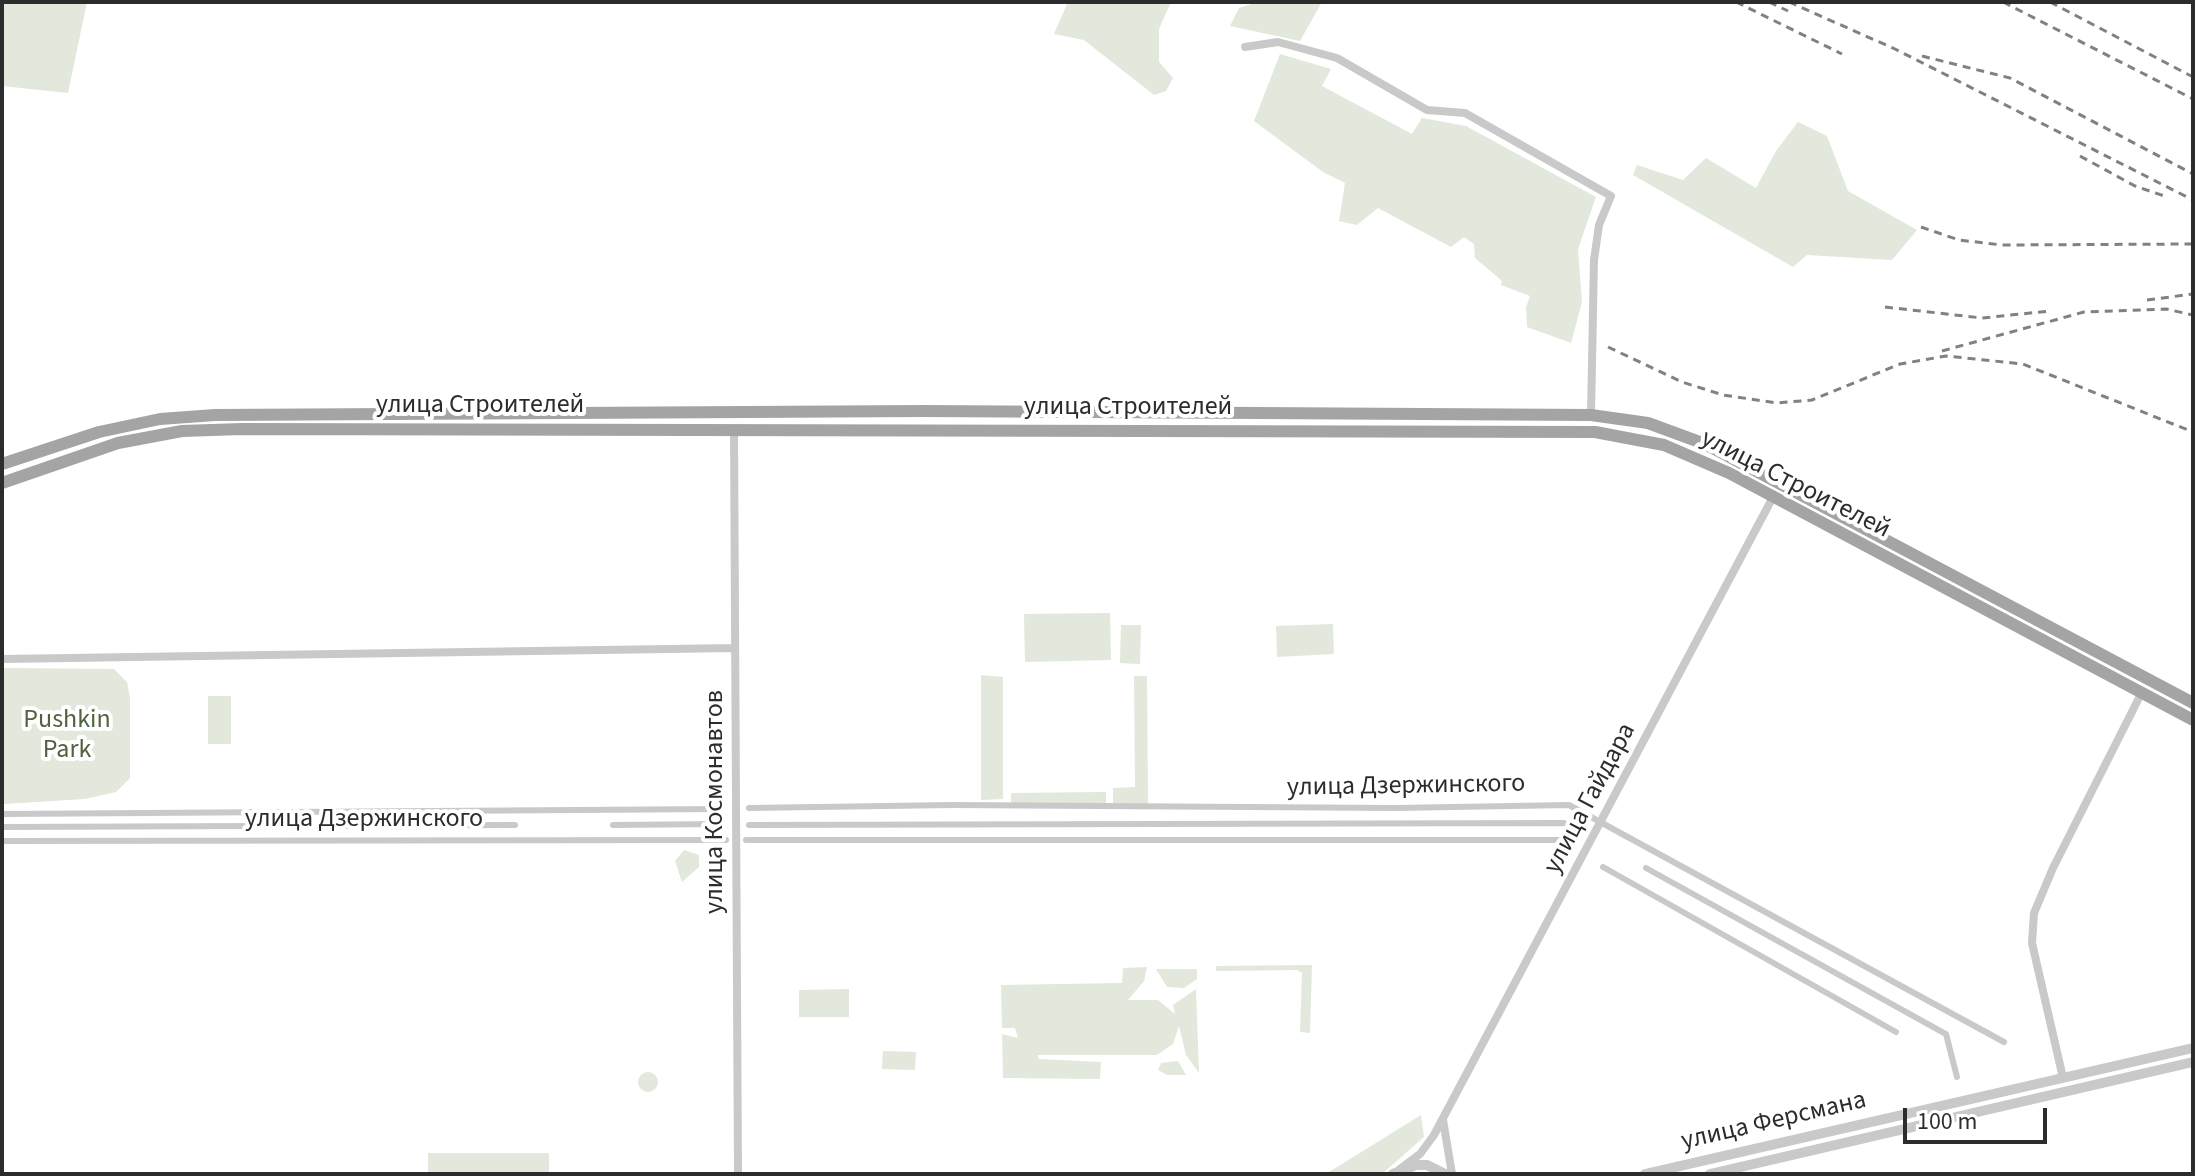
<!DOCTYPE html>
<meta charset="utf-8">
<style>
body{margin:0}
#map{position:relative;width:2195px;height:1176px;overflow:hidden;background:#fff;font-family:"Source Sans 3",sans-serif}
canvas{display:block}
.frame{position:absolute;inset:0;border:4px solid #2c2c2c;pointer-events:none}
.scale{position:absolute;left:1903px;top:1108px;width:144px;height:36px;box-sizing:border-box;border:4px solid #2c2c2c;border-top:0;padding-left:10px;font-size:24px;line-height:28px;white-space:nowrap;color:#2c2c2c;-webkit-text-stroke:6px #fff;paint-order:stroke}
</style>
<div id="map">
<canvas width="2195" height="1176"></canvas>
<div class="frame"></div>
<div class="scale">100 m</div>
</div>
<script>
const ctx = document.querySelector('canvas').getContext('2d');
ctx.lineJoin = 'round';
function fill(path, color) {
  ctx.fillStyle = color;
  ctx.fill(path, 'evenodd');
}
function toPath(rows) {
  const path = new Path2D();
  for (const r of rows) {
    if (r.length === 3) {
      path.moveTo(r[0] + r[2], r[1]);
      path.arc(r[0], r[1], r[2], 0, 2 * Math.PI);
      continue;
    }
    path.moveTo(r[0], r[1]);
    for (let i = 2; i < r.length; i += 2) path.lineTo(r[i], r[i + 1]);
  }
  return path;
}
function strokePath(path, color, width, dash) {
  ctx.strokeStyle = color;
  ctx.lineWidth = width;
  ctx.lineCap = dash ? 'butt' : 'round';
  ctx.setLineDash(dash || []);
  ctx.stroke(path);
}
function label(font, color, halo, rows, align = 'center') {
  ctx.font = font + ' "Source Sans 3",sans-serif';
  ctx.lineWidth = 8;
  ctx.setLineDash([]);
  ctx.textBaseline = 'middle';
  ctx.strokeStyle = halo;
  ctx.fillStyle = color;
  for (const [text, x, y, turn = 0] of rows) {
    ctx.save();
    ctx.translate(x, y);
    ctx.rotate((+turn || 0) * Math.PI / 180);
    ctx.textAlign = isNaN(turn) ? turn : align;
    if (halo) ctx.strokeText(text, 0, 0);
    ctx.fillText(text, 0, 0);
    ctx.restore();
  }
}
const green = toPath([
 [2,2,87,2,68,93,2,86],
 [1068,2,1171,2,1159,29,1159,62,1173,78,1166,91,1154,95,1084,40,1054,34],
 [1258,2,1322,2,1300,41,1230,26,1239,8],
 [1280,54,1331,69,1322,86,1412,134,1422,118,1466,126,1596,197,1578,249,1582,302,1571,343,1527,327,1526,307,1530,296,1501,285,1502,281,1475,258,1474,244,1464,237,1451,247,1378,208,1357,225,1339,221,1345,183,1323,172,1254,121],
 [1798,122,1827,136,1848,191,1917,230,1892,260,1807,255,1793,267,1633,175,1637,165,1683,180,1706,158,1756,188,1776,151],
 [1110,613,1111,660,1025,662,1024,614],
 [1333,624,1334,654,1277,657,1276,626],
 [1121,625,1141,625,1140,664,1120,663],
 [4,668,114,669,127,682,130,698,130,778,116,792,85,799,4,804],
 [981,675,1003,677,1003,799,981,800],
 [1134,676,1147,676,1148,804,1113,804,1113,788,1135,787],
 [208,696,231,696,231,744,208,744],
 [1106,792,1106,804,1011,804,1011,793],
 [684,850,699,855,699,867,682,882,675,861],
 [1312,965,1310,1033,1300,1032,1302,973,1297,970,1216,971,1216,966],
 [1147,967,1144,981,1128,1000,1158,1000,1175,1014,1173,1005,1196,989,1199,1073,1186,1055,1179,1026,1173,1044,1157,1055,1038,1055,1039,1059,1101,1062,1100,1079,1003,1078,1002,1034,1018,1038,1015,1028,1002,1028,1001,985,1122,983,1123,968],
 [1156,969,1197,969,1197,979,1184,988,1167,987],
 [849,989,849,1017,799,1017,799,990],
 [883,1051,916,1052,915,1070,882,1069],
 [1178,1061,1186,1075,1167,1075,1158,1070,1161,1063],
 [648,1082,10],
 [1421,1115,1424,1137,1382,1174,1329,1172],
 [428,1153,549,1153,549,1174,428,1174]
]);
const pedestrian = toPath([
 [749,808,953,805,1395,808,1569,805,2004,1042],
 [2,814,720,809],
 [613,825,720,824],
 [749,825,1564,823,1577,829],
 [2,827,515,825],
 [746,840,1571,840],
 [2,841,726,840],
 [1603,867,1896,1032],
 [1646,868,1946,1034,1957,1077]
]);
const minor = toPath([
 [1245,47,1278,42,1337,58,1427,110,1465,113,1611,196,1599,225,1594,260,1591,415],
 [734,429,738,1174],
 [2,659,735,648],
 [2063,1078,2032,943,2034,913,2053,868,2142,692],
 [1443,1120,1452,1174],
 [1400,1169,1420,1154,1434,1135,1773,497]
]);
const tertiary = toPath([
 [1393,1174,1416,1165,1427,1165,1445,1174],
 [1645,1174,2193,1048],
 [1710,1174,2193,1062]
]);
const primary = toPath([
 [2,464,99,432,160,419,215,415,923,411,1591,415,1648,423,1705,444,2193,703],
 [2,483,118,443,182,431,242,429,1595,432,1664,445,1729,473,2193,720]
]);
const rail = toPath([
 [1736,2,1842,54],
 [1769,2,1788,11],
 [1789,2,1895,49,2193,200],
 [2003,2,2193,99],
 [2050,2,2193,77],
 [1922,56,2010,78,2193,174],
 [2080,156,2135,186,2167,197],
 [1921,227,1959,240,2002,245,2193,244],
 [2147,300,2193,294],
 [1885,307,1982,318,2050,311],
 [1608,347,1682,382,1723,395,1777,403,1812,400,1900,364,1946,356,2023,364,2193,432],
 [1942,351,2084,312,2166,309,2193,315]
]);
const streetNames = [
 ["улица Строителей",480,406],
 ["улица Строителей",1128,408],
 ["улица Строителей",1795,485,27],
 ["улица Дзержинского",1406,787,-1],
 ["улица Гайдара",1591,799,-62],
 ["улица Космонавтов",716,802,-90],
 ["улица Дзержинского",364,820],
 ["улица Ферсмана",1774,1122,-13]
];
const parkNames = [
 ["Pushkin",67,721],
 ["Park",67,751]
];
fill(green, '#e2e8db');
strokePath(pedestrian, '#c9c9c9', 6);
strokePath(minor, '#c9c9c9', 8);
strokePath(tertiary, '#c9c9c9', 10);
strokePath(primary, '#a4a4a4', 12);
strokePath(rail, '#818181', 3, [8, 6]);
label('26px', '#2c2c2c', '#fff', streetNames);
label('26px', '#50633f', '#fff', parkNames);
</script>
